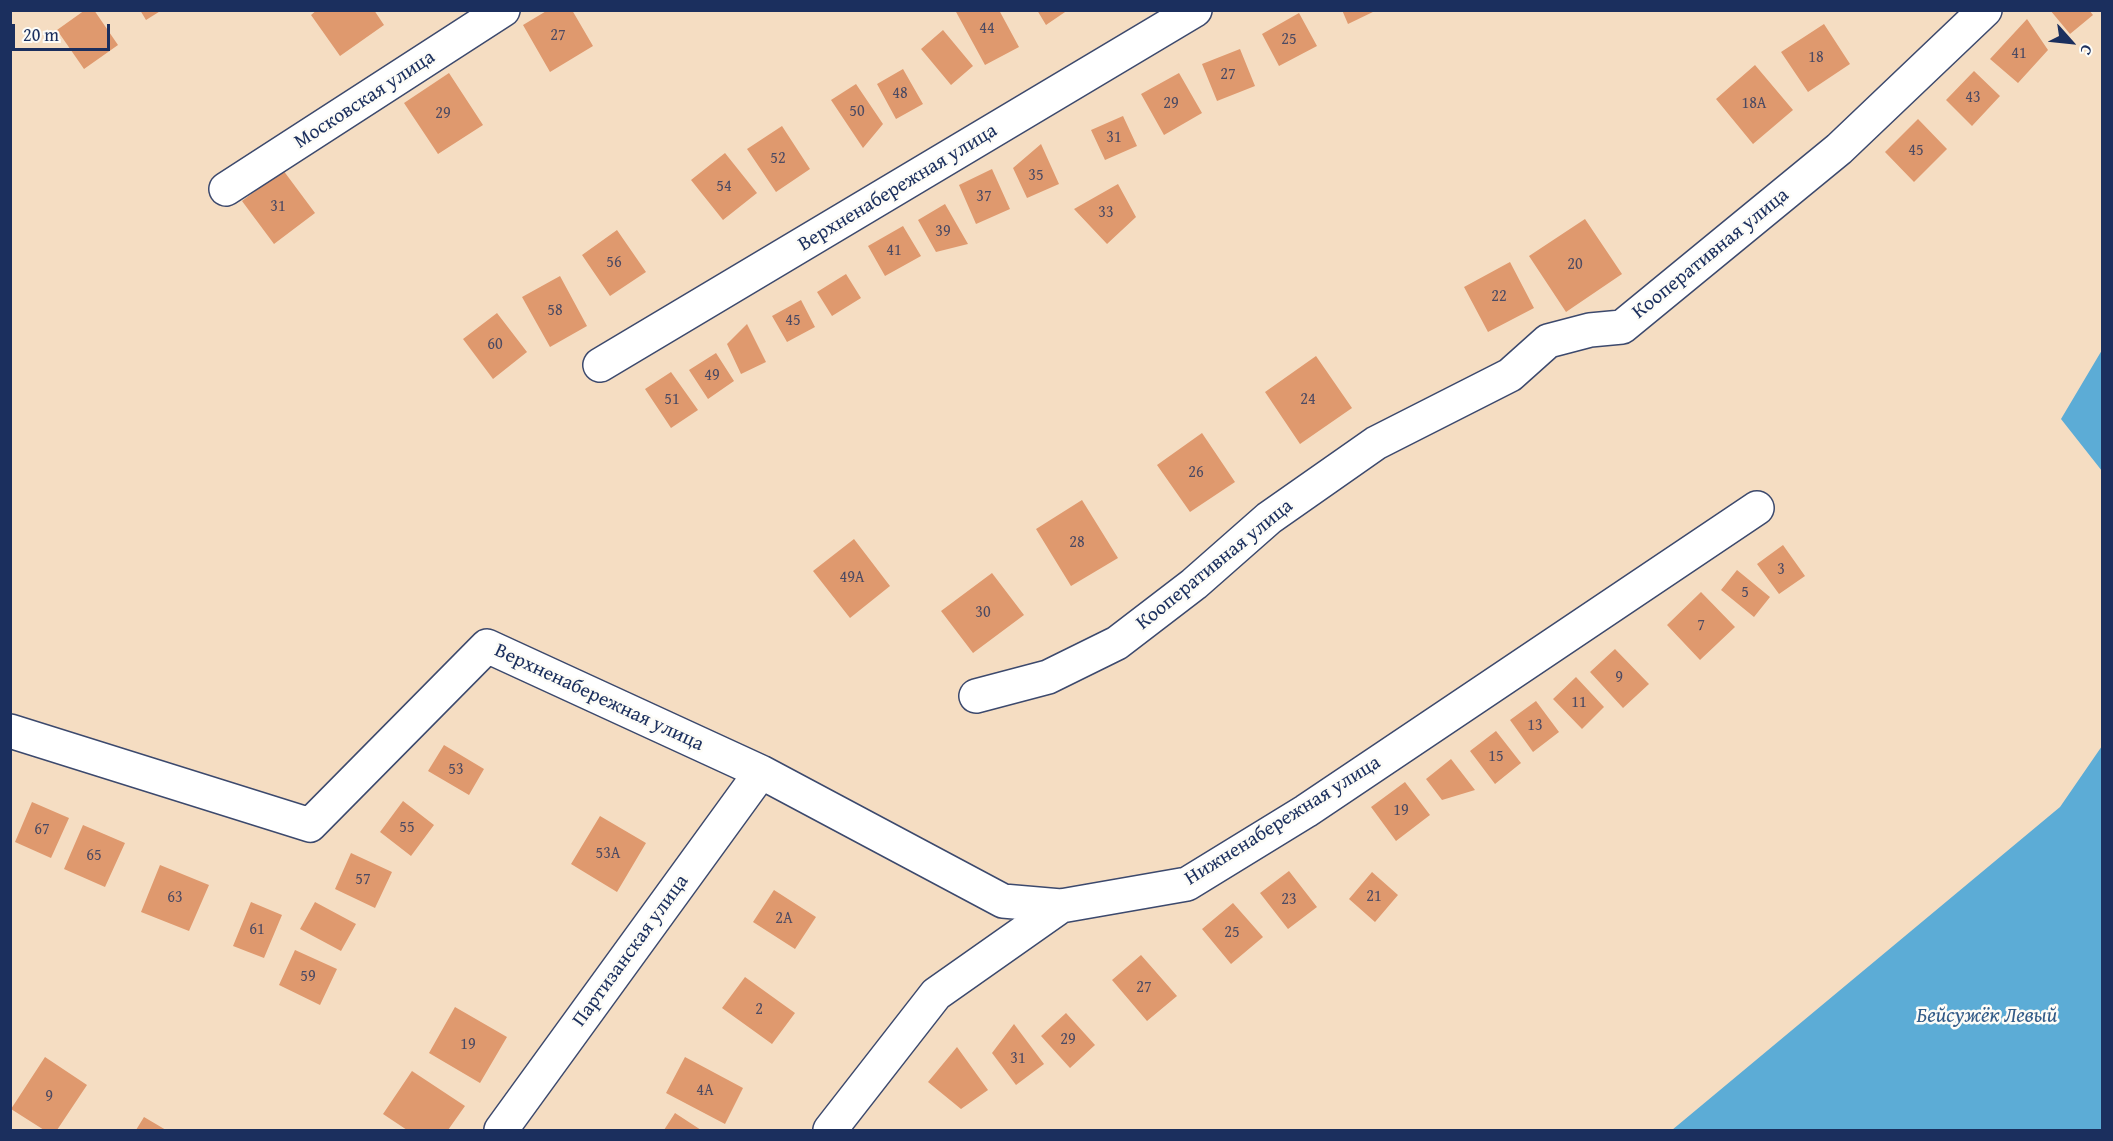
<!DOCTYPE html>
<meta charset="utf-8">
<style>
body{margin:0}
#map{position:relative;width:2113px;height:1141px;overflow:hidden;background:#f5ddc2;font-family:"Gentium Book Plus",serif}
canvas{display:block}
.frame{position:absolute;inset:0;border:12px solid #1b2f5e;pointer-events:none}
.north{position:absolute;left:2041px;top:12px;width:60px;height:60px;-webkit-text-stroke:4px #fdfcf7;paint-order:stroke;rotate:117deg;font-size:16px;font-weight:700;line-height:24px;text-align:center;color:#1b2f5e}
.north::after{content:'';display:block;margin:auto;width:21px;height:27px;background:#1b2f5e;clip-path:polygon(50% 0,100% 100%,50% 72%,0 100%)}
.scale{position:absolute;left:12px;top:24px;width:98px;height:27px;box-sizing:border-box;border:3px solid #1b2f5e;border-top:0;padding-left:8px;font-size:18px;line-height:21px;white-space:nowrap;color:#1b2f5e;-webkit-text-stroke:4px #fdfcf7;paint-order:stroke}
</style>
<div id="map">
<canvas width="2113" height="1141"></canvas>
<div class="frame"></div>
<div class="north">С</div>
<div class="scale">20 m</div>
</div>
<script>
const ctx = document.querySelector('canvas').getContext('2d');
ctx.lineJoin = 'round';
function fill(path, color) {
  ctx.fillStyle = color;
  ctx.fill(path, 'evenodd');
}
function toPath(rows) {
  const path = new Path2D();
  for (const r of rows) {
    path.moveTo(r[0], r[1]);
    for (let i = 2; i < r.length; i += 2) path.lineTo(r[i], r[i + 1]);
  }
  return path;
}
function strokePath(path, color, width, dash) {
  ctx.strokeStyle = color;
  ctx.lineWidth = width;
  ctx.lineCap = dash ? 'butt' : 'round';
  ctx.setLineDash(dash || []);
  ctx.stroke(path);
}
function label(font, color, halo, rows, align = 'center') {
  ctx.font = font + ' "Gentium Book Plus",serif';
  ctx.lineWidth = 5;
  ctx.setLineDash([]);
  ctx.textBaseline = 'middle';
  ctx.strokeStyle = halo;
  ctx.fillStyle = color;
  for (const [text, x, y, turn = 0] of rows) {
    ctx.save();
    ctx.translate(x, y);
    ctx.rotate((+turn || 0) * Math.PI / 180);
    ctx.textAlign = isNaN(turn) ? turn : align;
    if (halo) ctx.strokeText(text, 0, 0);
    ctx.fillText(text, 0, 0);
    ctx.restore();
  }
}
const water = toPath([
 [2102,350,2102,471,2061,419],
 [2102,746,2102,1130,1672,1130,2060,807]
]);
const building = toPath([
 [85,10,94,10,118,45,84,69,57,30],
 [140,10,162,10,146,20],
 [317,10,374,10,384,25,340,56,311,15],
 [548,10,572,10,593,46,550,72,523,25],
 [955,10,999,10,1019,47,985,65],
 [1037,10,1068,10,1046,25],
 [1342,10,1377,10,1348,24],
 [2050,10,2089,10,2093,15,2070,34],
 [1299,13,1317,46,1279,66,1262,34],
 [2027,19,2048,50,2018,83,1990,59],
 [1824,24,1850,64,1808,92,1781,52],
 [943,30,973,66,951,85,921,49],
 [1240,49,1255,86,1217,101,1202,64],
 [1755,65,1793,110,1753,144,1716,99],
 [903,69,923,104,896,119,877,84],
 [1974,71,2000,96,1972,126,1946,100],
 [449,73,483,125,438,154,404,103],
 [1179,73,1202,113,1164,135,1141,94],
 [856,84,883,124,863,148,831,100],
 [1123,116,1137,146,1105,160,1091,130],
 [1918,119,1947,149,1914,182,1885,152],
 [782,126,810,169,776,192,747,149],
 [1041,144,1059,184,1027,198,1013,168],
 [725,153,757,193,723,220,691,180],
 [992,169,1010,209,976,224,959,185],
 [283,170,315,213,274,244,242,201],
 [1118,184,1136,217,1107,244,1074,209],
 [945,204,968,244,936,252,918,220],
 [1585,219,1622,274,1566,312,1529,256],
 [903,226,921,256,885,276,868,246],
 [617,230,646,272,610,296,582,255],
 [1510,262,1534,308,1488,332,1464,287],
 [846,274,861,298,832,316,817,292],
 [560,276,587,326,550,347,522,297],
 [801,300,815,327,787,342,772,316],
 [497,313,527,352,493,379,463,339],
 [747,324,766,362,741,374,727,344],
 [716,353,734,381,708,399,689,370],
 [1316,356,1352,408,1300,444,1265,392],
 [671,372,698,410,671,428,645,389],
 [1202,433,1235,482,1190,512,1157,465],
 [1082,500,1118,558,1071,586,1036,529],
 [854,539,890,586,850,618,813,571],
 [1783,545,1805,576,1779,594,1757,564],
 [1737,570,1770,597,1754,617,1721,590],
 [992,573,1024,615,973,653,941,611],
 [1701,592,1735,627,1700,660,1667,625],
 [1615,649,1649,684,1623,708,1590,672],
 [1576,677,1604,707,1582,729,1553,699],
 [1536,701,1559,732,1533,752,1510,720],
 [1496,731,1521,763,1495,784,1470,751],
 [444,745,484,769,469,795,428,771],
 [1451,759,1475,790,1442,800,1426,779],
 [1405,782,1430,815,1396,841,1371,807],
 [403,801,434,825,411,856,380,832],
 [32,802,69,818,51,858,15,842],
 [600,816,646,843,617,892,571,864],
 [83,825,125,843,105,887,64,869],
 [351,853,392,872,375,908,335,889],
 [160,865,209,885,189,931,141,912],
 [1289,871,1317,907,1288,929,1260,893],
 [1372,872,1398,895,1375,922,1349,899],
 [774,890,816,917,795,949,753,922],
 [251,902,282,915,264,958,233,946],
 [315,902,356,924,341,951,300,929],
 [1233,903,1263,937,1231,964,1202,929],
 [295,950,337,969,320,1005,279,985],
 [1141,955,1177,996,1147,1021,1112,980],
 [745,977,795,1013,772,1044,722,1008],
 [455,1007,507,1037,480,1083,429,1053],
 [1066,1013,1095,1045,1070,1068,1041,1036],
 [1014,1024,1044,1064,1016,1085,992,1053],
 [957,1047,988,1090,961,1109,928,1082],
 [45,1057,87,1085,57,1130,44,1130,11,1109],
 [685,1057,743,1088,725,1124,666,1093],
 [412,1071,465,1106,448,1130,407,1130,383,1114],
 [675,1113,701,1130,664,1130],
 [144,1117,166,1130,136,1130]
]);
const street = toPath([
 [226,189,503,10],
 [600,365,1195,10],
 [976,696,1048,677,1117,643,1194,584,1269,518,1376,443,1510,375,1548,341,1590,330,1622,327,1839,149,1985,10],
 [10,731,310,825,487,646,761,772,1003,901,1061,906],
 [501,1130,761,772],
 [830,1130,936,994,1061,906,1187,884,1306,811,1757,508]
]);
const numberNames = [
 ["44",987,29],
 ["27",558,36],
 ["25",1289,40],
 ["41",2019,54],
 ["18",1816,58],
 ["27",1228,75],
 ["48",900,94],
 ["43",1973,98],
 ["29",1171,104],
 ["18А",1754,104],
 ["50",857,112],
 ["29",443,114],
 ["31",1114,138],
 ["45",1916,151],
 ["52",778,159],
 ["35",1036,176],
 ["54",724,187],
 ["37",984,197],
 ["31",278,207],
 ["33",1106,213],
 ["39",943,232],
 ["41",894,251],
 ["56",614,263],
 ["20",1575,265],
 ["22",1499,297],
 ["58",555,311],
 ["45",793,321],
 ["60",495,345],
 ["49",712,376],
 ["51",672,400],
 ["24",1308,400],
 ["26",1196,473],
 ["28",1077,543],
 ["3",1781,570],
 ["49А",852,578],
 ["5",1745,593],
 ["30",983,613],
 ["7",1701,626],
 ["9",1619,678],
 ["11",1579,703],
 ["13",1535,726],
 ["15",1496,757],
 ["53",456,770],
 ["19",1401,811],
 ["55",407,828],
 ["67",42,830],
 ["53А",608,854],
 ["65",94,856],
 ["57",363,880],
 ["21",1374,897],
 ["63",175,898],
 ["23",1289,900],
 ["2А",784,919],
 ["61",257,930],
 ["25",1232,933],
 ["59",308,977],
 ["27",1144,988],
 ["2",759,1010],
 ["29",1068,1040],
 ["19",468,1045],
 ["31",1018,1059],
 ["4А",705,1091],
 ["9",49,1097]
];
const streetNames = [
 ["Московская улица",365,100,-33],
 ["Верхненабережная улица",898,188,-31],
 ["Кооперативная улица",1711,254,-39],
 ["Кооперативная улица",1215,565,-39],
 ["Верхненабережная улица",599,698,25],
 ["Нижненабережная улица",1283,821,-32],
 ["Партизанская улица",631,951,-54]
];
const waterNames = [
 ["Бейсужёк Левый",1987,1017]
];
fill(water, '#5cacd6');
fill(building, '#df996e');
strokePath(street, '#3c496d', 36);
strokePath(street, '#fff', 33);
label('16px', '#4c4a62', null, numberNames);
label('20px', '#1b2f5e', '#fdfcf7', streetNames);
label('italic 21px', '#325b88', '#fdfcf7', waterNames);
</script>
